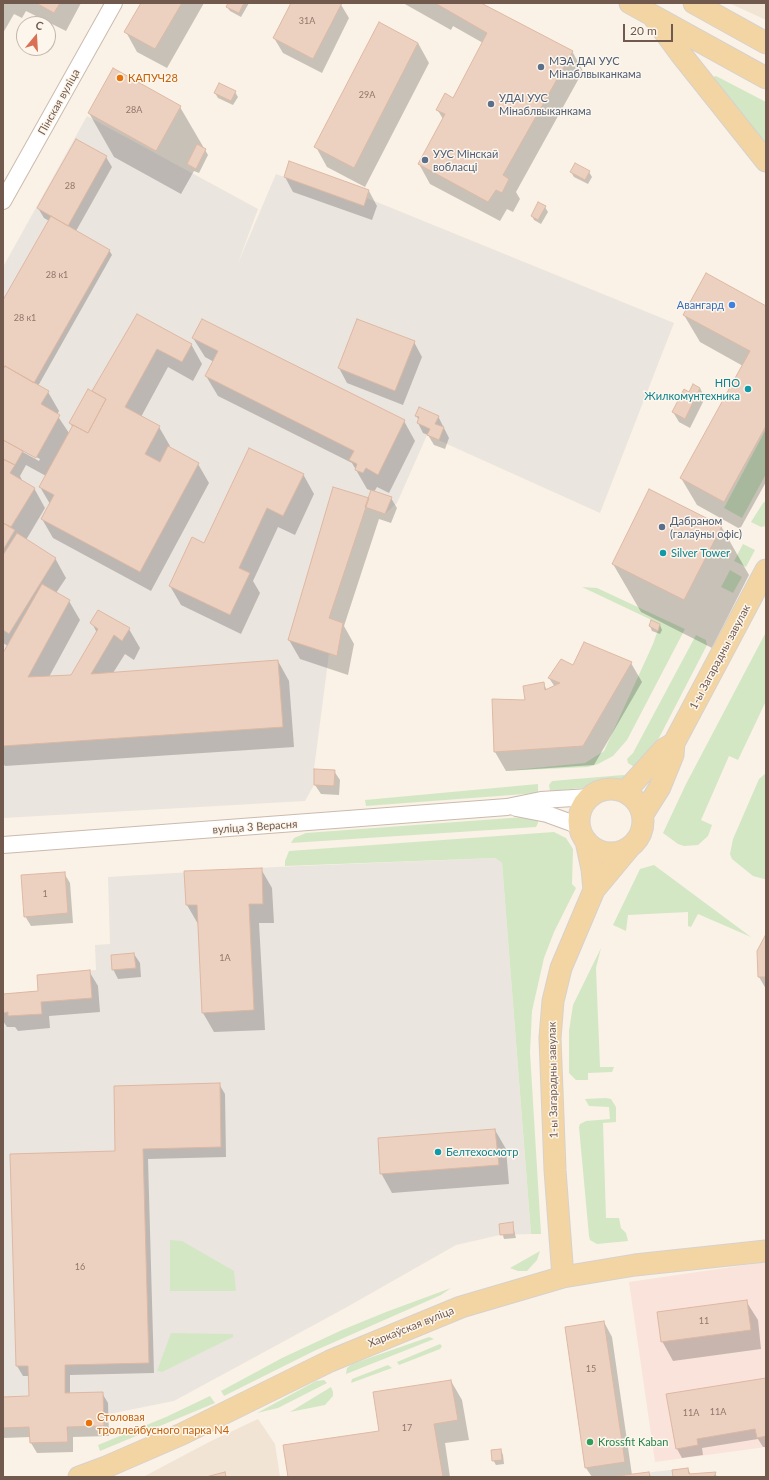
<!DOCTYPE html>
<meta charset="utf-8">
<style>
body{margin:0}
#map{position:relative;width:769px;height:1480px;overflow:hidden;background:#faf2e6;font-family:Lato,sans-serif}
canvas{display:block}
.frame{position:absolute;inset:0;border:4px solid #71594d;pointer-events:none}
.north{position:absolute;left:16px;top:16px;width:40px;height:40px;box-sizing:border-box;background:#fdf6ec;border:1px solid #c5b7ac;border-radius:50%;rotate:18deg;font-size:11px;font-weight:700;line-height:16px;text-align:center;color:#71594d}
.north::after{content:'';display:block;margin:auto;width:14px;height:18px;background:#da7155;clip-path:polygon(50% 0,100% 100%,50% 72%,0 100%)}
.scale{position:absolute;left:623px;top:24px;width:50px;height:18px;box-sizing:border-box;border:2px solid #71594d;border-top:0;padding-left:5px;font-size:12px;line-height:14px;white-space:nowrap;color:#71594d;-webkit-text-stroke:3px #fdf6ec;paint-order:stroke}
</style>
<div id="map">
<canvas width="769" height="1480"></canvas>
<div class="frame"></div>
<div class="north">С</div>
<div class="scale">20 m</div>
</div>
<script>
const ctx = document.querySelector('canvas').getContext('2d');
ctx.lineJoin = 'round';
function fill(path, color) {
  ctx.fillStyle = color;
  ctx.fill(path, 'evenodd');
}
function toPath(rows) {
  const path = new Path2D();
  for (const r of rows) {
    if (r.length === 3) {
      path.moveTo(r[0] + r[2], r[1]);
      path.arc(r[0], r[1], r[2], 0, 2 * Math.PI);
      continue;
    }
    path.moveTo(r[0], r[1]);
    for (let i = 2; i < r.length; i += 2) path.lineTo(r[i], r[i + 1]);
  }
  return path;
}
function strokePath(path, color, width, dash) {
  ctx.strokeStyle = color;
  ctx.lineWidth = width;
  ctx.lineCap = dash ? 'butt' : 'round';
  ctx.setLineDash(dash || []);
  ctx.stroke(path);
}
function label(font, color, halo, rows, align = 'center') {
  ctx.font = font + ' Lato,sans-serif';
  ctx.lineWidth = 3;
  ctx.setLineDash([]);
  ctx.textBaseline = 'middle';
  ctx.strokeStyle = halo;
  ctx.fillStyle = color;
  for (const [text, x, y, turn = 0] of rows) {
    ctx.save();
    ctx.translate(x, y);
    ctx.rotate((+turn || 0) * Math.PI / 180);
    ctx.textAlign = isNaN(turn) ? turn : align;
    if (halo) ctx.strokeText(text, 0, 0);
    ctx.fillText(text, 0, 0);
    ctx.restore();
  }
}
const residential = toPath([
 [729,3,766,3,766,20],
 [258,1419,275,1444,280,1477,143,1477,211,1441]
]);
const commercial = toPath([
 [766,1262,766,1447,655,1462,629,1282]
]);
const industrial = toPath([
 [87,116,258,209,238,263,276,174,363,206,367,198,674,323,600,513,427,435,397,503,385,514,365,507,329,618,343,623,337,656,329,654,314,769,314,785,305,801,3,818,3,267],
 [495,858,502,863,531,1234,500,1235,456,1245,347,1307,174,1401,104,1415,104,1426,68,1427,68,1442,30,1443,29,1427,3,1428,3,994,38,991,37,975,96,970,95,945,110,944,108,877,276,867],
 [688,1468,689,1474,716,1472,714,1477,609,1477]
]);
const green = toPath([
 [716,76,766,102,766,144,714,78,713,77],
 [766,429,766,474,742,518,724,508],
 [766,501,766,526,761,527,751,522,763,503],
 [743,544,755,550,746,567,734,561],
 [730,570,742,577,733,593,721,587],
 [582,587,597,588,685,629,627,740,613,756,598,764,588,767,503,771,585,763,604,751,653,644,660,624],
 [766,632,766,701,738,760,729,756,701,820,712,825,708,836,698,845,684,846,678,844,663,833,686,784],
 [696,635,706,640,707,645,645,765,639,770,628,763,627,759,633,753],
 [766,773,766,879,764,879,753,876,732,859,730,854,733,839,759,779],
 [623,775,629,777,614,785,550,791,549,785,552,781],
 [538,784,538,793,366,806,365,800],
 [538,816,538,823,536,827,291,843,294,838,306,833],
 [554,832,566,838,573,849,572,884,576,888,554,932,544,958,532,1011,530,1052,541,1234,531,1234,502,863,495,858,285,866,285,861,289,851],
 [654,865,751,937,698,914,691,927,688,926,688,912,628,915,626,931,613,925,640,869],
 [601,948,596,968,600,1067,614,1067,612,1072,588,1073,588,1080,576,1080,569,1073,569,1031,573,1005],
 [606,1098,611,1099,616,1107,616,1122,603,1123,606,1218,619,1218,621,1228,626,1233,628,1241,597,1244,590,1240,589,1236,579,1127,580,1124,586,1121,610,1119,609,1107,589,1106,585,1099],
 [170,1240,182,1241,234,1271,236,1291,170,1291],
 [540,1251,537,1260,527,1271,518,1271,510,1268],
 [451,1288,441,1295,314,1351,224,1396,221,1391,282,1358,342,1330,386,1312],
 [171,1333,233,1334,233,1337,162,1372,157,1371],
 [429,1337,434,1339,346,1374,347,1368,352,1364],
 [440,1344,442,1346,440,1349,399,1365,397,1362],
 [388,1365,392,1368,351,1383,352,1379],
 [324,1380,327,1383,278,1408,257,1413,316,1381],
 [331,1387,333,1392,333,1396,325,1405,290,1412],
 [210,1396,215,1403,100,1451,98,1445,166,1417]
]);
const shadow = toPath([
 [3,3,81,3,66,31,26,11,22,18,14,14,3,33],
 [142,3,204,3,167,68,137,52,126,32],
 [230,3,249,3,241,17,230,11,227,7],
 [292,3,340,3,349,18,322,73,283,53,274,38],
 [403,3,480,3,572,51,583,71,516,192,520,199,513,212,507,209,500,221,430,184,419,164,443,119,437,109,454,99,483,43,453,26,451,30],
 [418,43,429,63,365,187,327,167,316,147],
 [235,92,238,97,233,105,218,98,215,93],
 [180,107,208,155,199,173,194,171,181,194,114,157,89,113],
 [106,157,112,167,76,231,109,250,112,255,38,386,48,392,59,411,57,415,69,433,73,428,70,423,92,392,138,316,191,344,202,364,193,381,168,367,141,417,159,427,170,446,169,448,198,464,209,483,151,591,53,538,42,519,50,504,40,487,46,476,26,465,20,476,23,482,34,488,45,508,26,540,55,558,66,578,56,593,69,601,80,620,49,677,71,676,97,633,92,623,129,629,140,648,134,660,125,654,113,673,278,661,289,681,294,747,5,766,3,763,3,655,8,646,3,643,3,302,49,221,44,218,38,208],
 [4,439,40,459,39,461,3,441],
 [571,172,589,172,592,177,588,184,574,177],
 [285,177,369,191,377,206,372,220,293,192],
 [545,207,548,212,541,224,534,220,532,216],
 [766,307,766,482,740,529,697,505,681,478,743,366,700,342,684,315],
 [193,338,404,421,415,441,389,493,377,487,374,492,391,498,397,508,391,523,379,519,344,626,354,644,348,675,300,659,289,640,369,500,372,491,367,489,352,463,218,396,206,376,214,362,205,357],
 [414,342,422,357,403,405,347,383,339,368],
 [700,388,705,398,690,428,679,422,673,412,690,393],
 [416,416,438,416,449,438,445,449,434,445,428,435,423,433,418,423,419,420],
 [303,474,314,494,295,535,278,527,253,581,260,593,241,634,181,605,170,586,204,544],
 [721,526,749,575,712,648,641,612,613,564],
 [652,621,660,625,662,630,660,634,652,631,650,626],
 [631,663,642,682,594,765,506,771,495,752,526,701,543,683,547,690,555,687,549,678,574,666],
 [334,771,340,780,339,795,321,794,315,785],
 [261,869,272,888,274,923,259,923,265,1030,214,1032,203,1013,198,924,187,905],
 [64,873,70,883,73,923,31,926,25,916],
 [766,936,766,989,759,977,758,951],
 [134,954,140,963,141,977,118,979,113,969],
 [89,971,98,986,100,1012,49,1016,50,1028,18,1031,15,1027,7,1027,3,1021,3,995,39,992],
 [219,1084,225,1094,226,1157,148,1159,154,1373,70,1375,70,1394,102,1393,108,1403,109,1436,73,1437,73,1452,37,1453,31,1443,31,1437,3,1438,3,1398,30,1397,29,1376,23,1376,17,1366,11,1155,116,1152],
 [495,1130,506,1149,509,1184,392,1193,381,1173],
 [512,1223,516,1238,504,1239,500,1225],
 [746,1301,758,1320,761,1349,673,1361,662,1341],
 [604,1322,612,1337,632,1475,649,1473,651,1477,592,1477,586,1468],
 [766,1379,766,1447,763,1447,758,1439,702,1448,703,1455,682,1458,677,1449],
 [451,1381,462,1400,469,1440,445,1443,450,1477,289,1477,381,1432],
 [501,1450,503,1455,504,1464,496,1465,493,1460],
 [688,1469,691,1475,715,1473,717,1477,674,1477]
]);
const building = toPath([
 [36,3,60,3,54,13,36,3],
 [141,3,182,3,155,49,124,32,141,3],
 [228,3,244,3,239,13,226,7,228,3],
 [291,3,342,3,313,59,273,38,291,3],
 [435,3,481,3,573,51,503,175,509,179,502,193,496,190,488,202,418,164,445,114,436,110,445,93,453,98,487,33,435,3],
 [379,22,418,43,354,168,314,147,379,22],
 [113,68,181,106,156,151,88,113,113,68],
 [219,83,236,91,231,101,214,93,219,83],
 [76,139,107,156,68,226,37,208,76,139],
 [197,144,206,149,196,169,187,164,197,144],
 [289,161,369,190,364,206,284,177,289,161],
 [575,163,590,171,585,180,570,172,575,163],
 [538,202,546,206,538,220,531,216,538,202],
 [51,216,110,250,34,383,5,366,3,369,3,300,51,216],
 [706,273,766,306,766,426,724,502,680,478,750,351,683,315,706,273],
 [137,314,192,344,182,362,157,349,125,407,160,426,145,454,160,462,168,446,199,463,140,572,41,519,54,495,39,487,73,425,88,433,106,399,92,391,137,314],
 [202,319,405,420,378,475,366,468,363,473,355,470,357,464,349,460,354,451,205,376,218,351,192,338,202,319],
 [357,319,415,341,395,391,338,368,357,319],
 [5,366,49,391,41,404,60,415,36,458,3,440,3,369,5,366],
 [693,384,700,388,685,419,672,412,684,389,689,392,693,384],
 [88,389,106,399,88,433,69,423,88,389],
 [419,407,439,416,435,424,444,427,439,440,427,435,430,429,417,423,419,417,415,416,419,407],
 [3,440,23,451,15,465,3,459,3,440],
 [249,448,304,474,283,516,267,508,239,568,250,573,230,615,169,586,192,537,204,543,249,448],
 [3,459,15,465,10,473,35,488,11,527,3,523,3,459],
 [333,487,369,498,329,618,343,623,337,656,288,640,333,487],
 [649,489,722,526,684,600,612,564,649,489],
 [371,490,392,497,385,514,365,507,371,490],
 [3,523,15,530,3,550,3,523],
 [17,533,56,558,9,634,3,630,3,555,17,533],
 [42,584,70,600,28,677,71,675,98,629,90,623,98,610,130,628,122,641,114,635,91,674,278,660,283,727,3,746,3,653,42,584],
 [651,620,660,624,658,631,649,626,651,620],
 [584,642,632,662,583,746,494,752,492,699,525,700,523,686,544,682,545,690,560,683,548,678,561,659,573,665,584,642],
 [314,769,335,770,334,786,314,785,314,769],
 [262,868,263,904,249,904,254,1010,202,1013,197,905,186,905,184,871,262,868],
 [65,872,68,913,24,917,21,875,65,872],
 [766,934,766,977,758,977,757,951,766,934],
 [134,953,136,968,112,970,111,955,134,953],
 [90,970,92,998,41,1002,42,1014,8,1016,8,1012,3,1013,3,994,38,991,37,975,90,970],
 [220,1083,221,1147,143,1149,149,1363,65,1365,65,1393,103,1392,104,1426,67,1427,68,1442,30,1443,29,1427,3,1428,3,1397,29,1396,28,1366,16,1366,10,1154,115,1151,114,1086,220,1083],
 [495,1129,499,1165,380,1174,378,1138,495,1129],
 [513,1222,514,1234,500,1235,499,1224,513,1222],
 [747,1300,751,1330,661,1342,657,1312,747,1300],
 [604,1321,625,1462,585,1468,565,1327,604,1321],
 [766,1378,766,1436,757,1438,755,1429,697,1439,698,1445,676,1449,666,1394,766,1378],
 [451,1380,458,1420,434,1424,443,1477,288,1477,283,1445,379,1431,373,1392,451,1380],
 [501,1449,502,1460,492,1461,491,1450,501,1449],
 [688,1468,689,1474,716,1472,714,1477,673,1477,672,1470,688,1468],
 [225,1472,226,1477,206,1477,225,1472],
 [649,1472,650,1477,609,1477,649,1472]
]);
const minor = toPath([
 [3,201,114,3],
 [516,808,547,814,580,826],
 [3,845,507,807,541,800,590,797]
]);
const major = toPath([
 [630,3,766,78],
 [694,3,766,43],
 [652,15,680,53,766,161],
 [611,821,32],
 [625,792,664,749,674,743],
 [643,814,660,787,673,755,674,743,766,570],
 [586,841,592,869,594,890],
 [563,1277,555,1170,550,1038,553,1001,561,968,594,890,629,848],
 [79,1477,106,1467,182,1434,330,1361,461,1307,563,1277,635,1265,766,1251]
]);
const markers = [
 [541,67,4,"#5c6f8a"],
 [120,78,4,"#e8710a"],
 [491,104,4,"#5c6f8a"],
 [425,160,4,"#5c6f8a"],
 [732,305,4,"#3f7fe0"],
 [748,389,4,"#0f9aa8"],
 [662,527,4,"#5c6f8a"],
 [663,553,4,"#0f9aa8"],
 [438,1152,4,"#0f9aa8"],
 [89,1423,4,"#e8710a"],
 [590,1442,4,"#2e9e5b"]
];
const numberNames = [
 ["31А",307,21],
 ["29А",367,95],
 ["28А",134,110],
 ["28",70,186],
 ["28 к1",57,275],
 ["28 к1",25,318],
 ["1",45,894],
 ["1А",225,958],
 ["16",80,1267],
 ["11",704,1321],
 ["15",591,1369],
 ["11А",718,1412],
 ["11А",691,1413],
 ["17",407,1428]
];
const serviceNames = [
 ["МЭА ДАI УУС",549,61],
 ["Мінаблвыканкама",549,74],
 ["УДАІ УУС",499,98],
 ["Мінаблвыканкама",499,111],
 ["УУС Мінскай",433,154],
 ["вобласці",433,167],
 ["Дабраном",670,521],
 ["(галаўны офіс)",670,534]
];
const foodNames = [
 ["КАПУЧ28",128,78],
 ["Столовая",97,1417],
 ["троллейбусного парка N4",97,1430]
];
const streetNames = [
 ["Пінская вуліца",59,102,-61],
 ["1-ы Загарадны завулак",720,657,-62],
 ["вуліца 3 Верасня",255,827,-4],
 ["1-ы Загарадны завулак",553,1080,-91],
 ["Харкаўская вуліца",411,1327,-22]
];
const shopNames = [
 ["Авангард",724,305]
];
const cultureNames = [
 ["НПО",740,383,"right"],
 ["Жилкомунтехника",740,396,"right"],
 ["Silver Tower",671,553],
 ["Белтехосмотр",446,1152]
];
const leisureNames = [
 ["Krossfit Kaban",598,1442]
];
fill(residential, '#f1e4d5');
fill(commercial, '#fae3da');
fill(industrial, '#ebe5df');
fill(green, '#d3e7c5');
fill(shadow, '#0003');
fill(building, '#edd1c0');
strokePath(building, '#deb8a2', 1);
strokePath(minor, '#cbbaad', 18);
strokePath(major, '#d7d1cd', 23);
strokePath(minor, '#fff', 16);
strokePath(major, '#f3d5a4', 21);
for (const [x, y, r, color] of markers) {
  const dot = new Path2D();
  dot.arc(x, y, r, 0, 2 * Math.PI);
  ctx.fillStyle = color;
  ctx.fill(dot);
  strokePath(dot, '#fdf6ec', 1.5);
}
label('9px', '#90776a', null, numberNames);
label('11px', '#4e5e75', '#fdf6ec', serviceNames, 'left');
label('11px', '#c56008', '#fdf6ec', foodNames, 'left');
label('11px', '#71594d', '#fdf6ec', streetNames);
label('11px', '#366cbe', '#fdf6ec', shopNames, 'right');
label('11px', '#0d838f', '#fdf6ec', cultureNames, 'left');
label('11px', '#27864d', '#fdf6ec', leisureNames, 'left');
</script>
